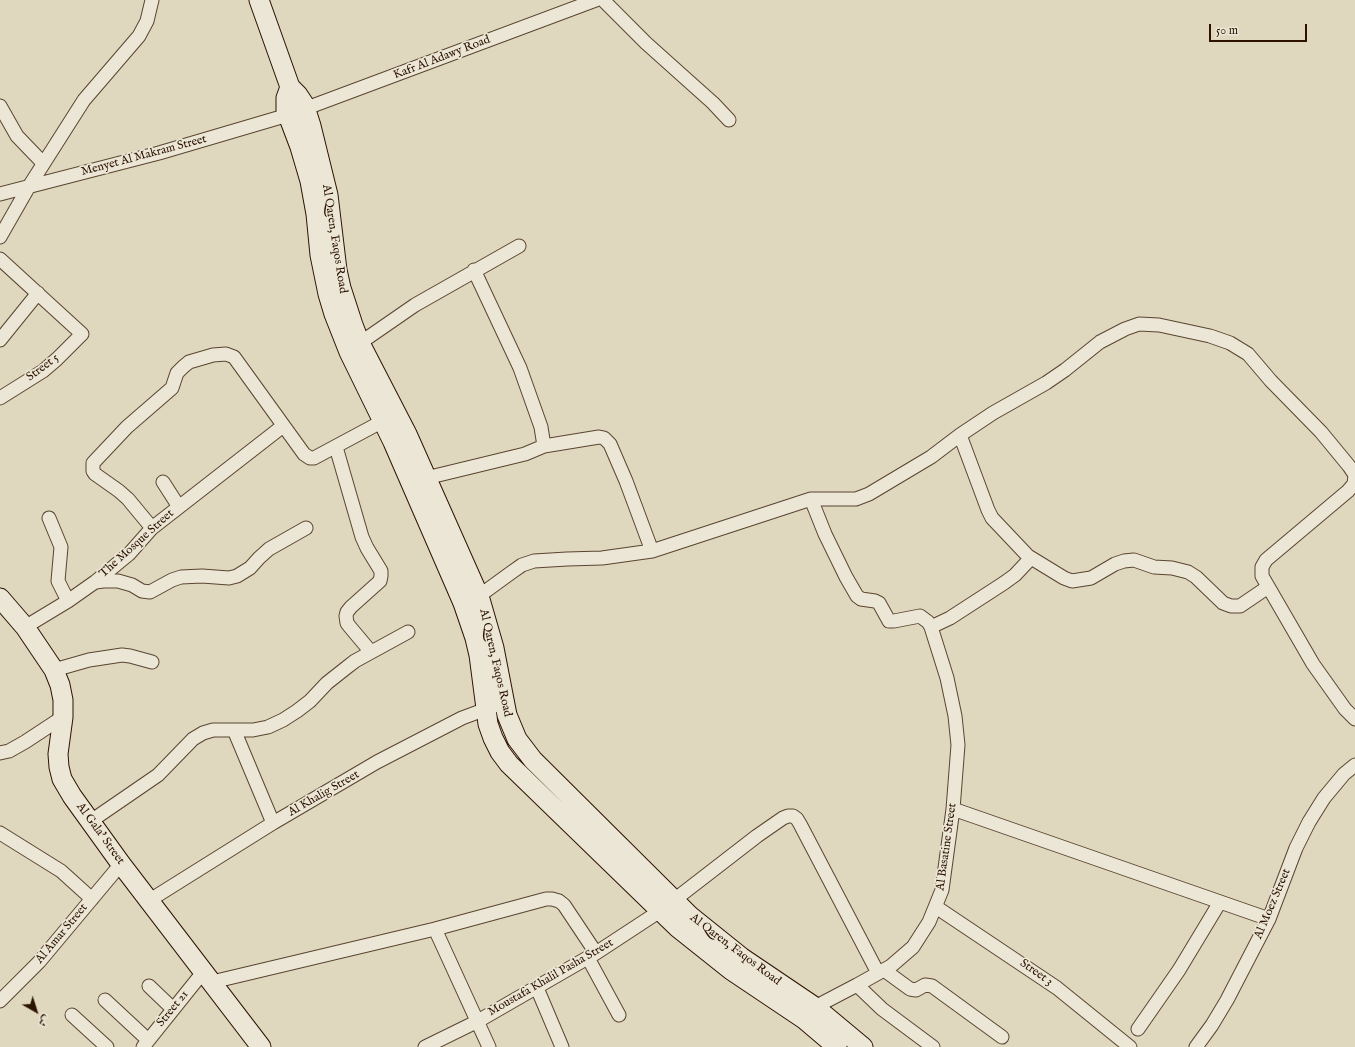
<!DOCTYPE html>
<meta charset="utf-8">
<style>
body{margin:0}
#map{position:relative;width:1355px;height:1047px;overflow:hidden;background:#e0d8be;font-family:"IM FELL English",Amiri,serif}
canvas{display:block}
.north{position:absolute;left:16px;top:991px;width:40px;height:40px;-webkit-text-stroke:3px #ebe6d5;paint-order:stroke;rotate:141deg;font-size:11px;font-weight:700;line-height:16px;text-align:center;color:#2d1201}
.north::after{content:'';display:block;margin:auto;width:14px;height:18px;background:#2d1201;clip-path:polygon(50% 0,100% 100%,50% 72%,0 100%)}
.scale{position:absolute;left:1209px;top:24px;width:98px;height:18px;box-sizing:border-box;border:2px solid #2d1201;border-top:0;padding-left:5px;font-size:12px;line-height:14px;white-space:nowrap;color:#2d1201;-webkit-text-stroke:3px #ebe6d5;paint-order:stroke}
</style>
<div id="map">
<canvas width="1355" height="1047"></canvas>
<div class="north">ش</div>
<div class="scale">50 m</div>
</div>
<script>
const ctx = document.querySelector('canvas').getContext('2d');
ctx.lineJoin = 'round';
function toPath(rows) {
  const path = new Path2D();
  for (const r of rows) {
    path.moveTo(r[0], r[1]);
    for (let i = 2; i < r.length; i += 2) path.lineTo(r[i], r[i + 1]);
  }
  return path;
}
function strokePath(path, color, width, dash) {
  ctx.strokeStyle = color;
  ctx.lineWidth = width;
  ctx.lineCap = dash ? 'butt' : 'round';
  ctx.setLineDash(dash || []);
  ctx.stroke(path);
}
function label(font, color, halo, rows, align = 'center') {
  ctx.font = font + ' "IM FELL English",serif';
  ctx.lineWidth = 3.5;
  ctx.setLineDash([]);
  ctx.textBaseline = 'middle';
  ctx.strokeStyle = halo;
  ctx.fillStyle = color;
  for (const [text, x, y, turn = 0] of rows) {
    ctx.save();
    ctx.translate(x, y);
    ctx.rotate((+turn || 0) * Math.PI / 180);
    ctx.textAlign = isNaN(turn) ? turn : align;
    if (halo) ctx.strokeText(text, 0, 0);
    ctx.fillText(text, 0, 0);
    ctx.restore();
  }
}
const street = toPath([
 [603,0,646,43,713,103,729,120],
 [0,106,17,136,43,163],
 [0,194,159,153,288,115,596,0],
 [0,237,28,188,84,100,139,36,147,21,152,0],
 [0,259,82,334,57,359,43,371,0,398],
 [474,270,520,368,541,427,544,446],
 [0,340,38,293],
 [360,343,415,305,519,246],
 [960,435,988,510,992,518,1028,556,1064,578,1072,581,1091,578,1115,564,1124,561,1134,560,1154,567,1172,568,1188,572,1196,577,1223,603,1231,606,1240,606,1268,587],
 [336,447,362,537,367,548,381,571,381,576,380,581,351,607,347,612,346,616,347,623,350,627,371,652],
 [426,478,525,454,544,446,599,437,604,438,610,444,626,481,652,551],
 [163,482,179,507],
 [811,499,825,534,846,577,857,596,861,599,875,601,879,603,889,621,894,621,920,616,928,622,931,627,947,678,955,716,958,745,953,809,942,890,929,922,913,947,891,966,857,985,815,1007],
 [49,518,61,547,58,581,68,601],
 [152,528,128,499,119,491,95,474,93,471,93,463,127,427,172,388,177,373,183,367,189,362,213,355,226,354,234,357,304,454,310,458,314,458,383,421],
 [96,582,103,581,118,581,132,585,142,591,150,592,172,580,181,577,202,576,229,578,237,576,250,568,259,558,269,549,306,528],
 [472,599,479,596,512,572,522,565,534,561,567,559,602,558,652,551,811,499,856,499,869,494,931,457,960,435,993,413,1046,383,1065,370,1100,342,1125,329,1139,324,1159,325,1210,336,1230,343,1248,354,1271,381,1321,432,1349,466,1355,475,1354,484,1348,491,1266,560,1262,567,1262,576,1313,664,1345,709,1355,719],
 [25,627,68,601,95,582,129,554,152,528,283,426],
 [931,627,950,618,1004,583,1015,575,1031,558],
 [54,670,89,660,122,655,130,656,152,662],
 [234,730,273,823],
 [0,753,9,751,25,742,63,717],
 [953,809,1269,919],
 [91,821,158,775,193,739,203,733,213,730,253,730,268,727,283,720,297,711,310,701,327,683,346,668,355,661,408,632],
 [0,833,61,871,92,899],
 [150,900,273,823,377,762,462,718,505,702],
 [936,907,1057,988,1130,1047],
 [435,929,489,1047],
 [588,958,619,1015],
 [884,970,910,989,916,990,925,985,932,986,1002,1037],
 [212,982,435,929,546,899,552,899,559,901,564,905,596,953],
 [857,985,882,1009,933,1047],
 [149,986,173,1009],
 [537,988,562,1047],
 [105,1000,148,1040],
 [0,1001,39,962,121,864],
 [72,1015,107,1047],
 [1138,1029,1179,970,1220,902],
 [143,1047,204,971],
 [425,1047,478,1021,596,953,660,911,757,836,783,818,788,816,793,816,797,819,800,824,878,973],
 [1196,1047,1212,1025,1227,1000,1269,919,1296,848,1309,822,1324,798,1344,774,1355,765]
]);
const secondary = toPath([
 [259,0,290,87,298,95,304,104,311,126,328,195,337,270,341,288,353,325,360,343,407,434,479,596,494,648,507,715,517,739,533,760,690,916,741,957,815,1007,863,1047],
 [290,87,286,98,286,110,300,147,310,181,316,214,320,255,328,294,334,314,349,352,393,442,463,603,475,638,479,655,488,724,493,738,500,752,509,764,677,927,731,970,804,1019,837,1047],
 [0,598,25,627,54,670,60,685,63,700,63,717,58,754,59,767,62,779,72,796,121,864,261,1047]
]);
const streetNames = [
 ["Kafr Al Adawy Road",442,58,-21],
 ["Menyet Al Makram Street",144,156,-15],
 ["Al Qaren, Faqos Road",334,239,81],
 ["Street 5",43,368,-37],
 ["The Mosque Street",137,544,-42],
 ["Al Qaren, Faqos Road",495,663,77],
 ["Al Khalig Street",324,794,-30],
 ["Al Gala' Street",100,834,54],
 ["Al Basatine Street",947,847,-82],
 ["Al Moez Street",1273,904,-67],
 ["Al Amar Street",62,934,-50],
 ["Al Qaren, Faqos Road",735,950,37],
 ["Street 3",1036,973,35],
 ["Moustafa Khalil Pasha Street",551,978,-30],
 ["Street 21",173,1009,-51]
];
strokePath(street, '#5a4430', 15);
strokePath(secondary, '#2d1201', 21);
strokePath(street, '#ebe6d5', 13);
strokePath(secondary, '#ebe6d5', 19);
label('12px', '#2d1201', '#ebe6d5', streetNames);
</script>
